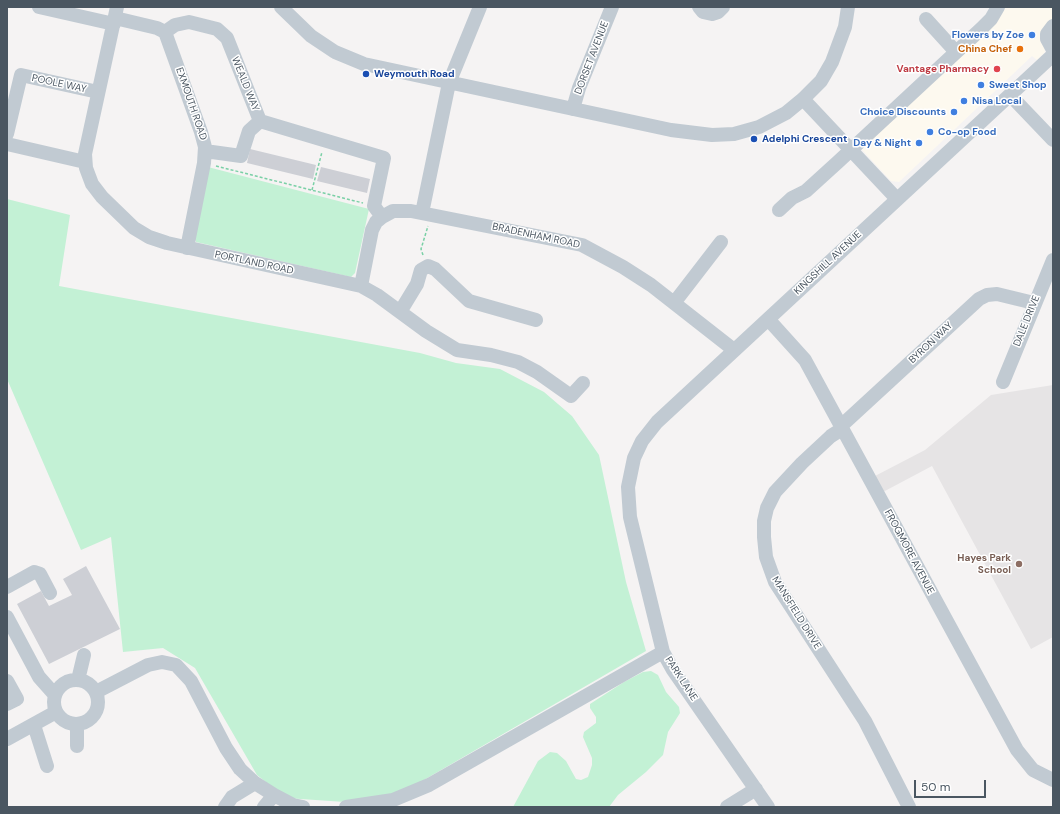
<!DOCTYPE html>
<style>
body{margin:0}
#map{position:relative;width:1060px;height:814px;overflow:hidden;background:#f5f3f3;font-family:"DM Sans",sans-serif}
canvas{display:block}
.frame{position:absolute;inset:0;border:8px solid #4a5661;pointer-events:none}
.scale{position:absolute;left:914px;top:780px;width:72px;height:18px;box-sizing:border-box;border:2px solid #4a5661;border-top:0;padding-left:5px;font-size:12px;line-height:14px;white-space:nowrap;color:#4a5661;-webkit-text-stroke:3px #fff;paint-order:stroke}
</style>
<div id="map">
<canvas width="1060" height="814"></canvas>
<div class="frame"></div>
<div class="scale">50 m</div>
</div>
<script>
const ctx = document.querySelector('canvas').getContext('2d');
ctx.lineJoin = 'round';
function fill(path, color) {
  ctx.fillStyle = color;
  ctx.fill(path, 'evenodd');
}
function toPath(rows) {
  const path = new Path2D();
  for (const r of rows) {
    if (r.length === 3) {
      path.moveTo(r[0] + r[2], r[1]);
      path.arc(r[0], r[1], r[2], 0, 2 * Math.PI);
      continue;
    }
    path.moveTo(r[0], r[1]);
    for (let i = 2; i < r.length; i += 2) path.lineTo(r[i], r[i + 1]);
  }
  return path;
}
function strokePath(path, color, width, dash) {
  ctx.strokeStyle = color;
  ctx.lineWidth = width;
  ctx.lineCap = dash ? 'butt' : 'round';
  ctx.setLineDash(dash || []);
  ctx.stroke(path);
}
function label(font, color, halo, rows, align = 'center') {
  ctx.font = font + ' "DM Sans",sans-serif';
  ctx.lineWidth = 3;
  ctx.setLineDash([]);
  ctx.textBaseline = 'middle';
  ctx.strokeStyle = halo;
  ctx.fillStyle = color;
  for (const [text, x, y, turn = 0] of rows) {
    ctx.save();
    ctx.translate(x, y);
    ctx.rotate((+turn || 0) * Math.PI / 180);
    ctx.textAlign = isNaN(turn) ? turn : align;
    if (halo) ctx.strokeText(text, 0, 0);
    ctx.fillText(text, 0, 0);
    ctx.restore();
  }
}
const commercial = toPath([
 [1004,7,1053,7,1053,40,1044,48,1045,52,1037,60,1032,56,899,182,891,181,854,141]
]);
const education = toPath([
 [1053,385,1053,637,1031,649,932,466,883,492,875,476,925,450,991,395]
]);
const green = toPath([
 [208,167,369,209,355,273,351,277,196,242,194,237],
 [7,199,70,215,59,286,420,353,456,363,500,369,544,392,572,416,599,455,626,582,646,651,417,784,382,798,345,802,286,798,257,775,195,668,163,648,123,652,111,537,81,550,7,379],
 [651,671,658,675,666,692,679,707,680,713,668,732,663,755,646,772,618,795,609,807,513,807,538,761,550,752,557,753,566,761,576,779,581,780,588,777,592,765,592,758,583,737,584,732,596,723,596,717,590,708,590,704,624,682,643,672]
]);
const building = toPath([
 [250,149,316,165,313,179,247,163],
 [321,167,370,179,367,193,317,181],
 [86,566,120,629,49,664,17,604,41,591,49,606,72,595,63,579]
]);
const path = toPath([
 [216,166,363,203],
 [312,190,322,152],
 [423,255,421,249,428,226]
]);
const minor = toPath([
 [39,7,114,24],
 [117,7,85,154,86,168,92,184,102,197,134,228,149,237,167,243,361,286,377,295,426,331,457,350,491,355,518,362,537,372,571,396,583,383],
 [281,7,311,36,335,52,364,64,671,130,712,135,734,134,759,127,786,113,803,99,821,81,832,62,845,27,848,7],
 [699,7,703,12,712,14,718,12,723,7],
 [115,18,157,28,165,32,175,25,189,22,217,29,227,38,260,121,384,158,374,206,382,217],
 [926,19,956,52],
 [1053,26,1047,34,1047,39,1053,50],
 [165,32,201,132,205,147,204,163,187,248],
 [1010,95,1053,140],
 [803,99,897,199],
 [573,109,579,88,612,7],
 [7,134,21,75,98,92],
 [7,144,85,162],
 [205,151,241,156,249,131,260,121],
 [779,210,792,198,806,191,839,161,981,29,991,19,998,7],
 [422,213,449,83,480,7],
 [361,286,372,230,376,222,382,217,393,211,411,211,582,245,623,267,651,285,734,350],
 [674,303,721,242],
 [400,312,417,284,421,270,428,266,435,269,469,301,536,320],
 [768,319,805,360,1017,750,1033,770,1053,780],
 [1003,382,1053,260],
 [841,426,979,299,987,295,997,294,1034,303],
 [842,429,831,436,802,463,775,492,767,508,764,521,764,537,766,557,775,582,865,721,909,807],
 [7,587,34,572,40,574,50,593],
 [7,617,39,677,55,695],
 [76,702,22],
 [78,680,84,655],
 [7,681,17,699,7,704],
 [96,692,148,665,162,662,176,665,191,681,226,748,240,769,255,783,274,795,293,805,303,807],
 [34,725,47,766],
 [7,739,56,712],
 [77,746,77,724],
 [225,807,232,797,255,783],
 [264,807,274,795],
 [346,807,393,800,429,785,663,652],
 [727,807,756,789],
 [768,807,673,670,663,652,630,517,628,487,634,458,642,441,657,422,1053,55]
]);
const markers = [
 [1032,35,4,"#3f7fe0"],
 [1020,49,4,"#e8710a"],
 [997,69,4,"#e0444e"],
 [366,74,4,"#1a4fb4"],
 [981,85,4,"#3f7fe0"],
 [964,101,4,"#3f7fe0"],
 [954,112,4,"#3f7fe0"],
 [930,132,4,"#3f7fe0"],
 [754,139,4,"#1a4fb4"],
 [919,143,4,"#3f7fe0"],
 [1019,564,4,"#8d6e63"]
];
const shopNames = [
 ["Flowers by Zoe",1024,35],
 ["Sweet Shop",989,85,"left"],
 ["Nisa Local",972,101,"left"],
 ["Choice Discounts",946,112],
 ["Co-op Food",938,132,"left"],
 ["Day & Night",911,143]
];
const foodNames = [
 ["China Chef",1012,49]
];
const streetNames = [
 ["DORSET AVENUE",592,58,-69],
 ["POOLE WAY",59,84,12],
 ["WEALD WAY",245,84,68],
 ["EXMOUTH ROAD",191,104,71],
 ["BRADENHAM ROAD",536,236,12],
 ["PORTLAND ROAD",254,263,12],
 ["KINGSHILL AVENUE",828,263,-43],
 ["DALE DRIVE",1027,321,-68],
 ["BYRON WAY",931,343,-43],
 ["FROGMORE AVENUE",909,552,62],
 ["MANSFIELD DRIVE",796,613,58],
 ["PARK LANE",681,679,57]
];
const healthNames = [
 ["Vantage Pharmacy",989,69]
];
const transitNames = [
 ["Weymouth Road",374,74],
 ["Adelphi Crescent",762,139]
];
const educationNames = [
 ["Hayes Park",1011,558],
 ["School",1011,570]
];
fill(commercial, '#fdf9ef');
fill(education, '#e6e4e5');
fill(green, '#c3f1d5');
fill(building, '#cdcfd5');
strokePath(path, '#7ad0a6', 1.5, [3, 2]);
strokePath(minor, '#c1cad2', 14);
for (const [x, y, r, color] of markers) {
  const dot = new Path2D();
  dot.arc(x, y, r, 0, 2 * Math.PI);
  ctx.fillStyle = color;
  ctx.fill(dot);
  strokePath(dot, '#fff', 1.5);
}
label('bold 10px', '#366cbe', '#fff', shopNames, 'right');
label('bold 10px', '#c56008', '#fff', foodNames, 'right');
label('10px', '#4a5661', '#fff', streetNames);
label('bold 10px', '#be3a42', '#fff', healthNames, 'right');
label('bold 10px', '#164399', '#fff', transitNames, 'left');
label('bold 10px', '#785e54', '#fff', educationNames, 'right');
</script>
